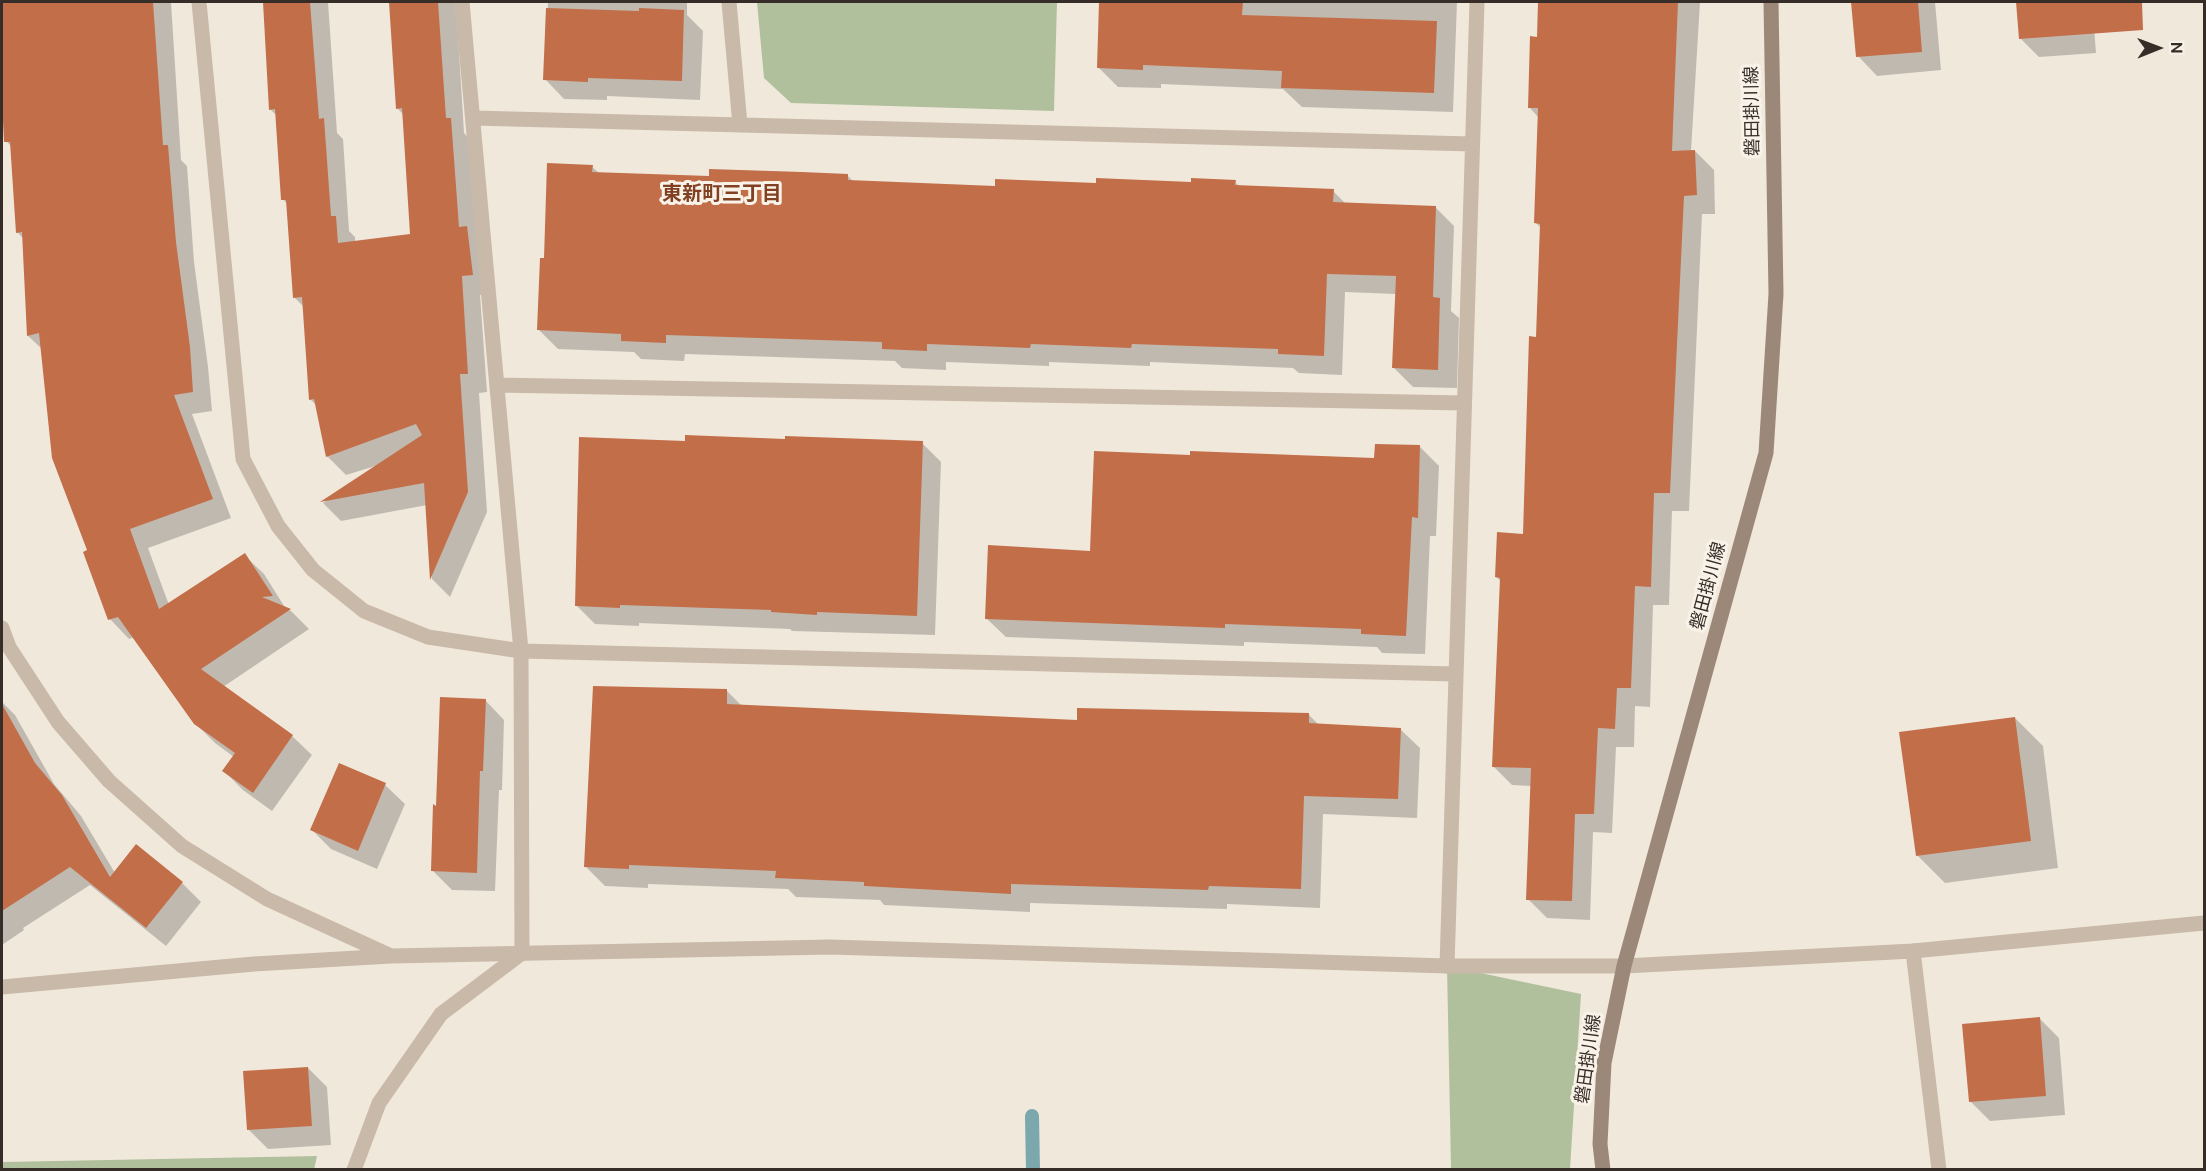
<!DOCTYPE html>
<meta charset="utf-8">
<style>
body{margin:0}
#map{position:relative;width:2206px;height:1171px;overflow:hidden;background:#f1e8dc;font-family:"DM Sans",sans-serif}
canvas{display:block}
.frame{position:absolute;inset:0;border:3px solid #362d28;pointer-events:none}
.north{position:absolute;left:2128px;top:18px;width:60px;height:60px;-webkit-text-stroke:4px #f9f2e8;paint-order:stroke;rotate:89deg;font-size:16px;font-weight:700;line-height:24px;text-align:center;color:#362d28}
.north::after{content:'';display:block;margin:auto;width:21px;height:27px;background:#362d28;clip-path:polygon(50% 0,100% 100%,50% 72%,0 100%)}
</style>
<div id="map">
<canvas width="2206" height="1171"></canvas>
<div class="frame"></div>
<div class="north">N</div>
</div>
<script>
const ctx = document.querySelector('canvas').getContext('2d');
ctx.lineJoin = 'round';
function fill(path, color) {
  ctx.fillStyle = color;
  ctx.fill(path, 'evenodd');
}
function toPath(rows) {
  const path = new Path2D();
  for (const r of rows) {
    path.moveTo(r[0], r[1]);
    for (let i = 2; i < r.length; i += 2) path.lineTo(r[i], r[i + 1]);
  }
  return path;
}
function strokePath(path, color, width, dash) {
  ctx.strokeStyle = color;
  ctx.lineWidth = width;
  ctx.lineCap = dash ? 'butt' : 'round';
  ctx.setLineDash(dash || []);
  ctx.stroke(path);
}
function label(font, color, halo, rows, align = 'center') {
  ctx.font = font + ' "DM Sans","Noto Sans JP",sans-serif';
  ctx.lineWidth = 6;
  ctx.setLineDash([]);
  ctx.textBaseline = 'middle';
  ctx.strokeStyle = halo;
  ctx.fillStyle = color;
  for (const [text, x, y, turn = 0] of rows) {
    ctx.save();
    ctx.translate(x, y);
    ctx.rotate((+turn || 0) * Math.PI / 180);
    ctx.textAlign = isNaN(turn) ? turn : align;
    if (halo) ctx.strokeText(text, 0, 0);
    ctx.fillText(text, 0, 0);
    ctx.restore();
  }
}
const green = toPath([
 [757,2,1057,2,1054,111,791,103,764,78],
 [1447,966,1581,994,1570,1169,1451,1169],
 [317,1156,314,1170,2,1169,2,1162]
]);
const shadow = toPath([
 [2,2,171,2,181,160,187,166,194,262,208,367,212,411,192,414,231,518,148,548,169,605,244,555,264,574,286,609,291,611,309,629,223,687,292,736,312,755,272,811,243,790,224,771,234,757,215,743,195,723,134,637,129,639,110,619,89,551,42,349,28,336,24,239,17,232,12,147,6,141,2,74],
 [264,2,328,2,337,133,343,139,349,231,355,237,355,242,412,235,404,115,397,108,391,2,456,2,464,133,470,139,492,294,480,295,487,392,479,393,487,512,450,597,432,579,427,505,341,521,323,503,382,464,346,475,327,456,317,406,310,399,304,307,294,297,288,205,283,199,277,116,270,109],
 [548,2,687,2,687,15,703,31,700,100,607,96,607,100,564,99,545,79],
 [1102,2,1457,2,1453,112,1302,107,1283,89,1161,84,1161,88,1118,87,1098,67],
 [1540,2,1700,2,1691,151,1695,151,1714,170,1715,214,1702,214,1689,511,1672,511,1669,605,1653,605,1650,707,1635,706,1634,747,1616,747,1612,833,1593,832,1590,920,1547,918,1528,899,1532,786,1512,785,1493,766,1502,582,1496,577,1524,535,1538,338,1542,229,1536,223,1539,118,1529,107,1539,38],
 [1853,2,1935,2,1941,70,1877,76,1858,56],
 [2017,2,2092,2,2096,53,2039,57,2020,38],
 [592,167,599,173,710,178,847,175,854,182,996,187,1235,182,1240,187,1333,191,1346,204,1435,207,1454,226,1451,311,1459,318,1457,388,1413,387,1394,368,1396,294,1345,292,1342,375,1299,373,1293,368,1150,362,1150,366,1049,362,1049,366,946,362,946,370,902,368,895,361,685,354,684,361,641,359,634,352,558,349,539,330,545,260],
 [686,442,922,443,941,462,935,635,792,631,790,629,639,623,639,626,595,624,576,605],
 [1420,447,1439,466,1436,536,1430,536,1425,654,1382,653,1377,647,1244,642,1244,646,1006,637,986,618,1092,552],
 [727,691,742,706,1078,721,1309,715,1319,725,1400,729,1420,748,1417,818,1323,814,1320,908,1227,904,1227,909,1030,903,1030,912,884,905,880,900,796,897,788,889,648,884,648,888,605,886,586,867],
 [485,700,504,720,502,790,499,790,495,891,452,890,433,871,438,808],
 [2,702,15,715,54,784,81,816,115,873,182,883,201,902,166,946,90,885,23,928,24,930,2,945],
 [2015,718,2043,746,2058,868,1945,883,1917,855],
 [340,765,385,785,405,804,377,869,331,849,312,830],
 [2040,1019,2059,1038,2065,1115,1990,1121,1970,1101],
 [308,1068,327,1087,331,1145,268,1149,249,1130]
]);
const stream = toPath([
 [1032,1116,1033,1170]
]);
const building = toPath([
 [2,2,153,2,163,145,168,145,176,242,190,347,193,392,174,395,213,499,130,529,159,609,245,553,273,596,262,597,291,609,201,669,293,735,253,793,222,771,235,753,194,724,118,617,108,620,83,552,87,550,52,458,39,333,27,336,22,232,16,233,10,142,4,142,2,100],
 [263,2,310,2,319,119,324,118,331,216,336,216,338,243,410,234,402,108,396,109,389,2,438,2,446,118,451,118,459,227,467,226,473,275,462,276,468,374,460,374,468,492,430,580,424,483,320,502,422,435,416,424,326,457,314,399,309,400,302,297,293,298,286,200,281,200,275,109,269,110],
 [1099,2,1243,2,1242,15,1437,21,1434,93,1281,88,1282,71,1143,65,1143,70,1097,68],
 [1538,2,1678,2,1672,151,1695,150,1697,195,1684,196,1670,493,1654,493,1651,587,1635,586,1631,688,1617,688,1615,729,1598,728,1594,814,1575,814,1572,901,1526,900,1531,768,1492,767,1500,578,1495,577,1497,532,1523,534,1529,336,1536,337,1540,224,1534,223,1538,108,1528,108,1530,36,1537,37],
 [1851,2,1918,2,1922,52,1856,57],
 [2016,2,2142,2,2143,30,2019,39],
 [546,8,639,11,639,8,684,10,682,81,588,78,588,82,543,80],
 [547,163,593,165,592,172,709,176,709,169,802,172,848,174,848,180,995,186,995,179,1096,183,1096,178,1191,182,1191,178,1236,180,1235,185,1334,189,1333,202,1436,206,1433,297,1440,298,1438,370,1392,368,1396,276,1327,274,1324,356,1278,354,1278,349,1132,344,1131,348,1031,344,1030,348,927,344,927,351,882,349,882,342,666,335,666,343,621,341,621,334,537,330,540,258,544,258],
 [685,435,785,439,785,436,923,441,917,616,817,612,817,615,771,612,771,610,620,605,620,608,575,606,579,437,685,441],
 [1375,444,1420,445,1418,518,1412,517,1406,636,1361,634,1361,629,1225,624,1225,628,985,619,988,545,1090,551,1094,451,1190,455,1190,451,1374,458],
 [593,686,727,689,727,704,1077,720,1077,708,1309,713,1309,723,1401,728,1398,799,1304,796,1301,889,1209,886,1208,890,1011,884,1011,894,864,886,864,882,775,878,776,871,629,865,629,869,584,867],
 [440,697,486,699,483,771,480,771,477,873,431,871,433,804,436,806],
 [2,704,35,763,62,795,110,877,136,844,183,882,146,928,70,867,2,911],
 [2015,717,2031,841,1916,856,1899,732],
 [339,763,386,783,358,851,310,830],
 [2040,1017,2046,1096,1969,1102,1962,1024],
 [308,1067,312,1126,247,1130,243,1071]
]);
const minor = toPath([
 [199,2,243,459,278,526,313,570,364,611,428,637,521,651,1455,674],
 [729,2,740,125],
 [473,118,1472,144],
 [497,385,1464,403],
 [1913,951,1939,1170],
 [1447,966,1477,2],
 [354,1170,379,1103,441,1014,522,953,521,651,462,2]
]);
const tertiary = toPath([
 [2,628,9,647,58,722,109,781,182,846,267,899,389,955],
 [2,987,254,964,391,956,830,947,1447,966,1624,966,1913,951,2204,923]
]);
const secondary = toPath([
 [1603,1170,1600,1144,1604,1063,1624,966,1766,453,1776,294,1771,2]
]);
const streetNames = [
 ["磐田掛川線",1753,111,-91],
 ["磐田掛川線",1709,586,-75],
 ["磐田掛川線",1589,1059,-82]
];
const neighbourhoodNames = [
 ["東新町三丁目",722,195]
];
fill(green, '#b1c09c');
fill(shadow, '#0003');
strokePath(stream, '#7ba8ad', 14);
fill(building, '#c26e49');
strokePath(minor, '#c9b9a8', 15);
strokePath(tertiary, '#c9b9a8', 15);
strokePath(secondary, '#9c8879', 15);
label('18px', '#362d28', '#f9f2e8', streetNames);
label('bold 20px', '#824023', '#f9f2e8', neighbourhoodNames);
</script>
